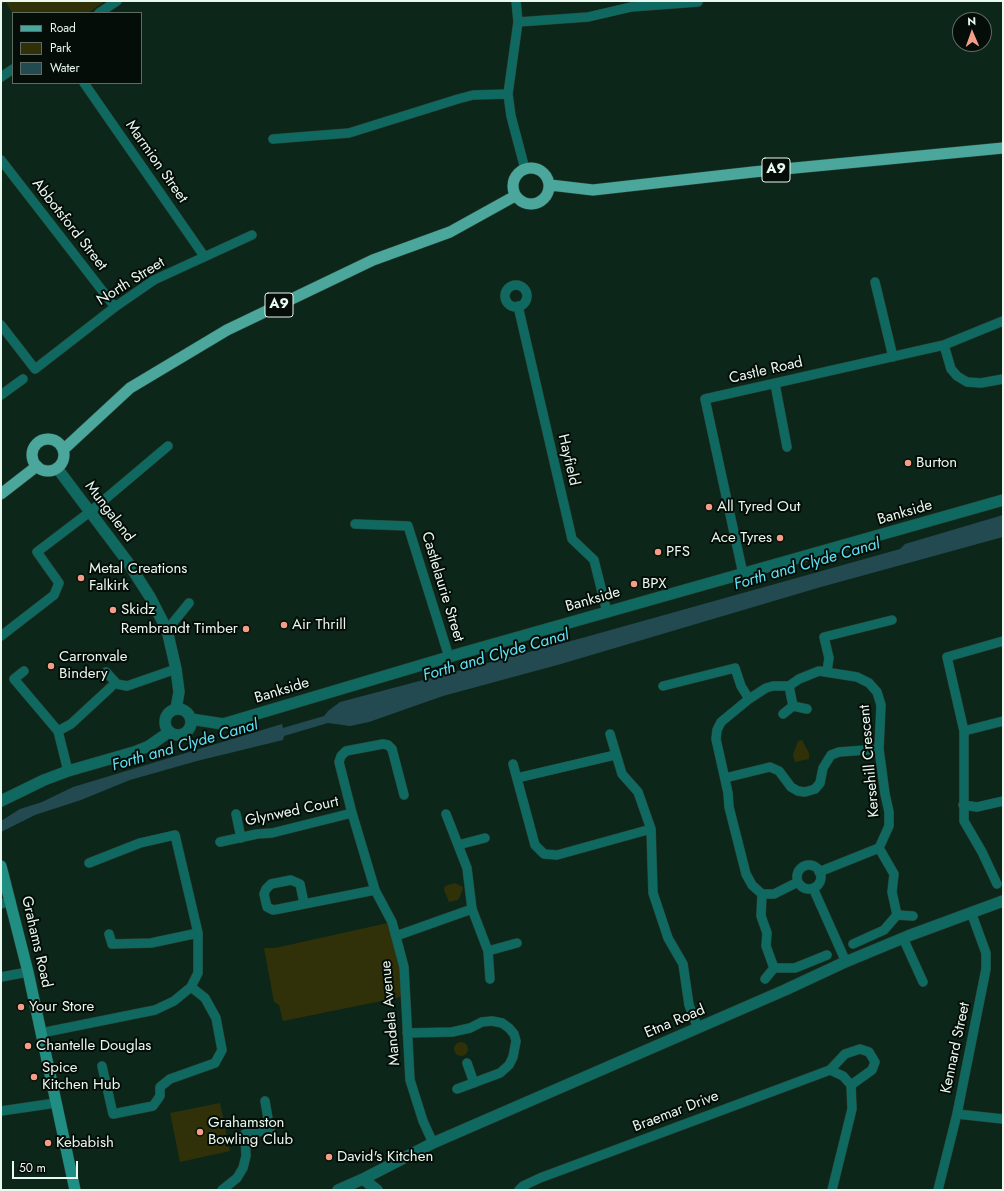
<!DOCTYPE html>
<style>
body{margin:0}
#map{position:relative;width:1004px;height:1191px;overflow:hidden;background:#0c2619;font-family:Jost,sans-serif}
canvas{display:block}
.frame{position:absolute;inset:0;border:2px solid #eaf9f0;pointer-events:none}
.legend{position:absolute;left:12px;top:12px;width:130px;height:72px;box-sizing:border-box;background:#040d07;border:1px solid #606b64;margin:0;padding:5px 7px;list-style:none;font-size:12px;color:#eaf9f0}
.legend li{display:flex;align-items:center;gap:8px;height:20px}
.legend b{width:20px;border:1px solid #606b64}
.north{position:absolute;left:952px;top:12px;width:40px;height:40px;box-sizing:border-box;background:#040d07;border:1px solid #606b64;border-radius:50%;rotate:358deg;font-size:11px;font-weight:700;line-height:16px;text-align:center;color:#eaf9f0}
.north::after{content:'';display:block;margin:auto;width:14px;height:18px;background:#f49e87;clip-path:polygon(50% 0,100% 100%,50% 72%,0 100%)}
.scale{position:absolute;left:12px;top:1161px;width:66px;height:18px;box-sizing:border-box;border:2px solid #eaf9f0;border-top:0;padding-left:5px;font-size:12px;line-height:14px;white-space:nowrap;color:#eaf9f0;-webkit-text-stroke:3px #040d07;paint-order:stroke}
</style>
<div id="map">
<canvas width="1004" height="1191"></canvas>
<div class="frame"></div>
<ul class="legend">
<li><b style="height:5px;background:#4ba79c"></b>Road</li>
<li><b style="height:11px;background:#303109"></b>Park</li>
<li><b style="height:11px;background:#234a51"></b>Water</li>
</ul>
<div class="north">N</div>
<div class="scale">50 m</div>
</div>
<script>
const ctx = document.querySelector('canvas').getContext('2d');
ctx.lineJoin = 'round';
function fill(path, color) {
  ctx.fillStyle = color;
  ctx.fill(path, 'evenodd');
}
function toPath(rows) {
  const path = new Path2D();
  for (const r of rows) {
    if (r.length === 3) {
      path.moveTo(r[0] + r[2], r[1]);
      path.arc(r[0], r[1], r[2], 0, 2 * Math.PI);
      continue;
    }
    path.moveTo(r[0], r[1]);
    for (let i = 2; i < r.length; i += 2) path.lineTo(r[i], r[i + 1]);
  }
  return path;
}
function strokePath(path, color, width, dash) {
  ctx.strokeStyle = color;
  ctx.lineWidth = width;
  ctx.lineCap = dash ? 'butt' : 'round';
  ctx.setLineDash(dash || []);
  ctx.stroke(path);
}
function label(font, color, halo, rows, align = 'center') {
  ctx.font = font + ' Jost,sans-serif';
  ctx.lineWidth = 4;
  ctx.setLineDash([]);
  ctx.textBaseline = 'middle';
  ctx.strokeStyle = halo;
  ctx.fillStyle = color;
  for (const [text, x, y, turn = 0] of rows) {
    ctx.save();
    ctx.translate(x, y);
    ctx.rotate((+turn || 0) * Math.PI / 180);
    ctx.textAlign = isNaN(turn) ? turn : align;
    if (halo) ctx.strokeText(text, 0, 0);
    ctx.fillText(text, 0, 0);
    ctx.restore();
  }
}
const green = toPath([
 [1,1,105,1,88,13,13,14,6,2,1,4],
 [802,740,809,753,809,759,795,762,793,754,798,741],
 [455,883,463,887,461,894,458,900,449,902,444,890,445,886],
 [392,922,406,996,283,1021,279,1005,274,1002,264,948,275,948],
 [461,1049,7],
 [220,1103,230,1151,180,1162,170,1113]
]);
const water = toPath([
 [1003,515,1003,537,821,587,561,664,443,696,369,722,350,726,328,723,284,736,283,740,197,761,130,780,81,800,35,815,1,832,1,821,20,809,42,802,73,787,282,724,283,728,324,716,328,711,340,702,582,638,900,549,905,544]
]);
const minor = toPath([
 [516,1,518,22,508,94,511,116,525,169],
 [99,13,117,1],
 [518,22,588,17,631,7,698,2],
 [1,77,13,69],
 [84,83,204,256],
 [273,139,349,133,458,99,473,95,508,94],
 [1,160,115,307],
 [875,282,893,357],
 [516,296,11],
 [518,306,572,539,594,560,607,612],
 [1,325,35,369,115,307,154,280,252,235],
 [944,345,951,369,957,376,967,382,981,383,1003,379],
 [775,384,787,447],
 [1,395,23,379],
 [355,524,408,526,449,657],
 [743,574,705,399,944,345,1003,321],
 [167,630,189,603],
 [1,636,54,595,59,583,37,552,91,511,168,446],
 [24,671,14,679,58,731,68,771],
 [827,671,829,658,824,637,892,620],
 [106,672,117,684,127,686,176,669],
 [663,686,735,668,741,686,749,699],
 [789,686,793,706,807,709],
 [783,714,793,706],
 [58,731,71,724,111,687],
 [964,731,1003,721],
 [610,734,622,774,638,792,651,829,653,893,668,938,683,964,689,1005,698,1028],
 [513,764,535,845,544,854,557,855,651,829],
 [517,778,615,755],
 [725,778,770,767,779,771,791,787,798,791,805,792,815,789,820,783,823,768,831,755,839,752,879,749],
 [963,805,977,807,1003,801],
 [352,813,375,890,392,922,404,967,410,1080,423,1121,433,1143],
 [236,814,241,838],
 [446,814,467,868,472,909,488,951,490,979],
 [220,842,257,834,272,833,352,813,339,762,341,756,346,751,383,744,388,745,392,749,404,795],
 [458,845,485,838],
 [809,877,12],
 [798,882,774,894,762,894,752,885,746,874,729,807,728,793,716,739,717,730,721,722,749,699,766,688,773,686,789,686,799,679,819,671,857,677,869,683,877,692,881,705,879,749,885,794,889,812,889,826,879,848,819,872],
 [997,884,982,852,964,821,964,731,947,657,1003,641],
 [813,888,846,962],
 [762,894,761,916,767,933,766,946,774,968,795,968,827,955],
 [304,903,300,884,291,880,271,884,266,889,264,894,267,907,273,910,279,909,375,890],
 [1,904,11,901],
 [897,915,913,916],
 [109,934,112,944,151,943,198,933],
 [396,936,472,909],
 [903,938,923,982],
 [853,944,884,930,897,915,892,892,894,874,879,848],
 [488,951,517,943],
 [1,977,28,972],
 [765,979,774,968],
 [41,1033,155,1010,174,1001,191,987,198,973,198,933,175,835,140,843,89,863],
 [407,1033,452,1032,470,1028,482,1022,492,1021,502,1023,509,1028,514,1034,516,1041,513,1057,509,1065,500,1073,457,1089],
 [467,1063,474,1083],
 [102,1066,113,1114,153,1106,160,1096,160,1087,170,1079,215,1063,222,1050,216,1018,205,998,191,987],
 [830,1070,845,1054,860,1049,869,1052,875,1062,872,1070,851,1085],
 [1,1111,56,1103],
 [957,1114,1003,1119],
 [222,1190,237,1178,243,1168,246,1156,245,1134,270,1130,265,1101],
 [519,1190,523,1186,540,1178,830,1070,843,1076,851,1085,852,1109,832,1190],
 [938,1190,957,1114,986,969,986,953,971,912]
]);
const tertiary = toPath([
 [57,468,127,561,150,597,167,630,176,669,179,692,176,709],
 [178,722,13],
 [191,719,223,724,462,653,1003,500],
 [1,801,44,780,68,771,134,752,149,746,169,732],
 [363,1179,377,1190],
 [338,1190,363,1179,433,1143,785,990,843,963,908,936,1003,901]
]);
const secondary = toPath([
 [1,866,28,972,75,1190]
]);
const primary = toPath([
 [531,186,18],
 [550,185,593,190,753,172,1003,148],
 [48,455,16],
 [63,450,130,388,227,330,373,260,450,232,515,196],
 [1,494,37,466]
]);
const markers = [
 [908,463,4,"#f49e87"],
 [709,507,4,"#f49e87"],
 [780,538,4,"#f49e87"],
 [658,552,4,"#f49e87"],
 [81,578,4,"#f49e87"],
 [634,584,4,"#f49e87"],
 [113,610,4,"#f49e87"],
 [284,625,4,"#f49e87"],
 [246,629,4,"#f49e87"],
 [51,666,4,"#f49e87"],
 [21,1007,4,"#f49e87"],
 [28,1046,4,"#f49e87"],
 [34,1077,4,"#f49e87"],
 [200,1132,4,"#f49e87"],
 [48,1143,4,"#f49e87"],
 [329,1157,4,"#f49e87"]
];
const shields = [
 [776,170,28],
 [279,305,28]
];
const shieldNames = [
 ["A9",776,170],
 ["A9",279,305]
];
const streetNames = [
 ["Marmion Street",156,162,55],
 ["Abbotsford Street",69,225,52],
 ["North Street",131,282,-32],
 ["Castle Road",766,371,-13],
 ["Hayfield",568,460,77],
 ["Mungalend",109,512,53],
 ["Bankside",905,513,-16],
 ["Castlelaurie Street",442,587,73],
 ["Bankside",593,600,-16],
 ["Bankside",282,691,-17],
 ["Kersehill Crescent",870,761,-95],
 ["Glynwed Court",292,812,-12],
 ["Grahams Road",36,942,77],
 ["Mandela Avenue",391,1013,-95],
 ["Etna Road",675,1022,-23],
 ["Kennard Street",956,1048,-78],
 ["Braemar Drive",676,1112,-21]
];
const poiNames = [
 ["Burton",916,463],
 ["All Tyred Out",717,507],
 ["Ace Tyres",772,538,"right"],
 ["PFS",666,552],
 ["Metal Creations",89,569],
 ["Falkirk",89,586],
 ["BPX",642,584],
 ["Skidz",121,610],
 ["Air Thrill",292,625],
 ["Rembrandt Timber",238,629,"right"],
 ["Carronvale",59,657],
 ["Bindery",59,674],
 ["Your Store",29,1007],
 ["Chantelle Douglas",36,1046],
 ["Spice",42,1068],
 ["Kitchen Hub",42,1085],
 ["Grahamston",208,1123],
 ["Bowling Club",208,1140],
 ["Kebabish",56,1143],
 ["David's Kitchen",337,1157]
];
const waterNames = [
 ["Forth and Clyde Canal",807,565,-16],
 ["Forth and Clyde Canal",496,656,-16],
 ["Forth and Clyde Canal",185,746,-16]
];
fill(green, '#303109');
fill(water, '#234a51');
strokePath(minor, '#2b4437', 10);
strokePath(tertiary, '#2b4437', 12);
strokePath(secondary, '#2b4437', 12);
strokePath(primary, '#2b4437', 12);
strokePath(minor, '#0f6960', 9);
strokePath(tertiary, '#0f6960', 11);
strokePath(secondary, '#208e83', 11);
strokePath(primary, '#4ba79c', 11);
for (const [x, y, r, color] of markers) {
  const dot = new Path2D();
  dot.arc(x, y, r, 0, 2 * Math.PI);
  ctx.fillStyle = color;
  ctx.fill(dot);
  strokePath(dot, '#040d07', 1.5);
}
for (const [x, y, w] of shields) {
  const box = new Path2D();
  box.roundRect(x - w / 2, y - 12, w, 24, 3);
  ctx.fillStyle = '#040d07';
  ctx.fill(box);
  strokePath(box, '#eaf9f0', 1);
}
label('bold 14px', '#eaf9f0', null, shieldNames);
label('15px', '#eaf9f0', '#040d07', streetNames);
label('15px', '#eaf9f0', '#040d07', poiNames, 'left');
label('italic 16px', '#60e2f6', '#040d07', waterNames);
</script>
